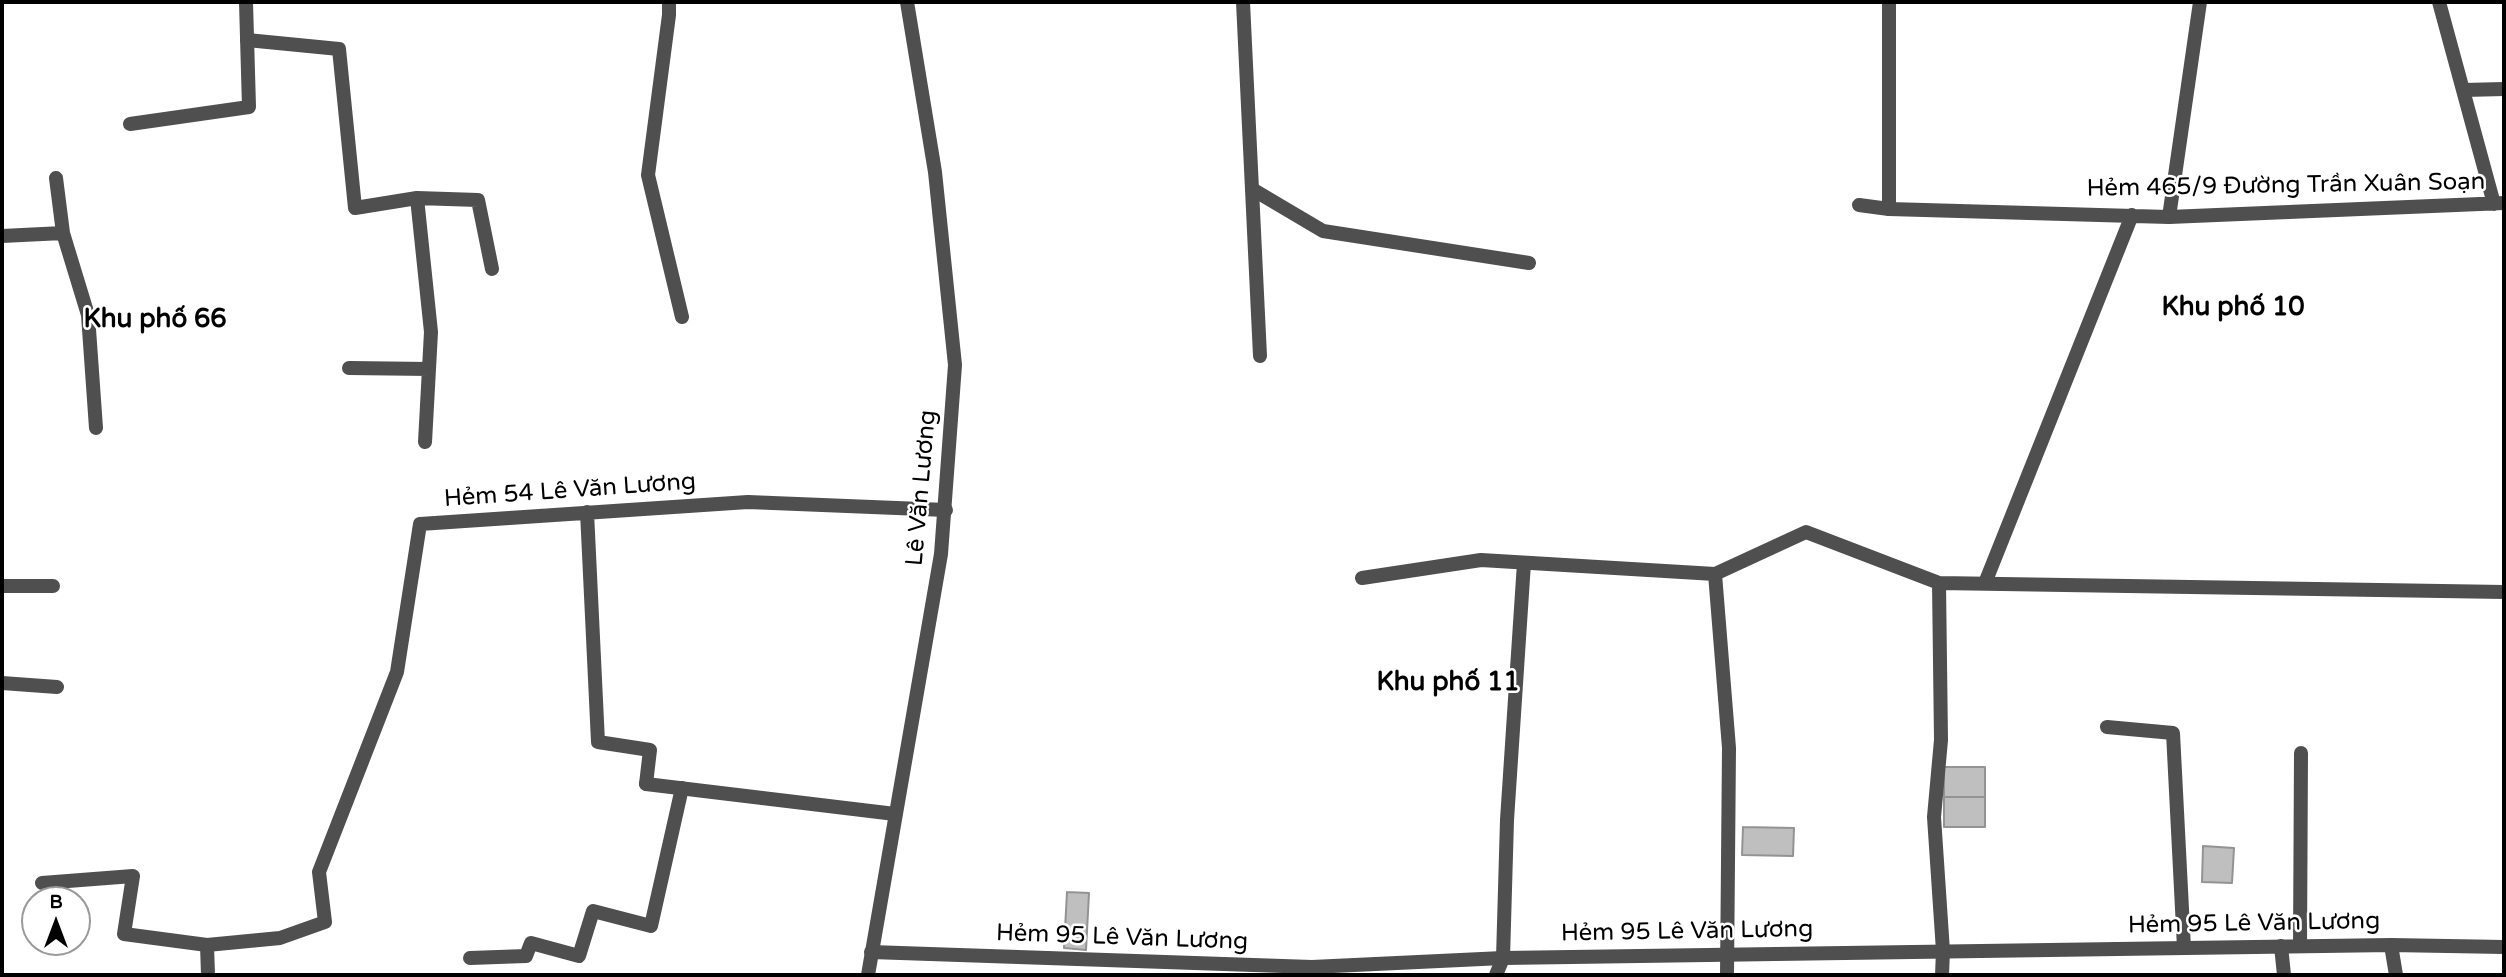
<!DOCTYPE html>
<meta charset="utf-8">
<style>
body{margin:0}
#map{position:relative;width:2506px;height:977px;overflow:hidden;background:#fff;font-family:"Varela Round",sans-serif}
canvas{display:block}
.frame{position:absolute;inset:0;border:4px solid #000;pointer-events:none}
.north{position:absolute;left:21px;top:886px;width:70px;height:70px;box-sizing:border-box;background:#fff;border:2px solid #999;border-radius:50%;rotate:0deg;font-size:19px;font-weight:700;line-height:28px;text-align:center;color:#000}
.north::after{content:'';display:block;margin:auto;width:24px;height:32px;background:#000;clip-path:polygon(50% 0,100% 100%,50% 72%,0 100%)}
</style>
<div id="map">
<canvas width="2506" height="977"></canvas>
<div class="frame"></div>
<div class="north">B</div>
</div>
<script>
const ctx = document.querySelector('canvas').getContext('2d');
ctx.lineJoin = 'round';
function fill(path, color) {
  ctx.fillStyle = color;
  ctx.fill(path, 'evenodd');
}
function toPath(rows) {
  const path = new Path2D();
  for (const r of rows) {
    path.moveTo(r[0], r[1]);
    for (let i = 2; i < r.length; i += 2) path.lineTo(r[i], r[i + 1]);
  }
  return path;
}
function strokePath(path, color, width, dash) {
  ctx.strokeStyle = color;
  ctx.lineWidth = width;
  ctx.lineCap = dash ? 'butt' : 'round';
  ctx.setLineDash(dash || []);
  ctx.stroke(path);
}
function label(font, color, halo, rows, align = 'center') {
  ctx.font = font + ' "Varela Round",sans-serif';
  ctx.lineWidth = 5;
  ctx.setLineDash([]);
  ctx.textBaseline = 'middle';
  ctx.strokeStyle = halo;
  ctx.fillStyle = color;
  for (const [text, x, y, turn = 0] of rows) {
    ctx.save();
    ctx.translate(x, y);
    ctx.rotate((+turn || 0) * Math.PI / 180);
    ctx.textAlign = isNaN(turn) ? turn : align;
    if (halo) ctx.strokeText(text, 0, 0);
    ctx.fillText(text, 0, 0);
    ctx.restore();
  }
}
const building = toPath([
 [1944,767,1985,767,1985,797,1944,797,1944,767],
 [1944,797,1985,797,1985,827,1944,827,1944,797],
 [1743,827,1794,828,1793,856,1742,855,1743,827],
 [2203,846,2234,848,2232,883,2202,882,2203,846],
 [1067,892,1089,893,1086,950,1064,948,1067,892]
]);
const service = toPath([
 [1889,2,1889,209],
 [247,40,339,49,355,208,417,198,478,200,492,269],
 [2464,90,2504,89],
 [56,178,63,233,88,315,96,428],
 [1252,189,1323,231,1529,263],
 [417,198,431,332,425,442],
 [2169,217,2200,2],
 [2,236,63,233],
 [349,368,429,369],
 [587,512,598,742,650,750,646,784],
 [1715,574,1729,748,1727,975],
 [1362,578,1481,560,1715,574,1806,532,1939,583,2504,592],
 [1939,583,1941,740,1934,817,1943,951,1942,975],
 [2,586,53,586],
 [2,683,57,687],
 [2107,727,2173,733,2184,948],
 [42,883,133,876,124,934,207,945,280,938,325,922,319,872,397,672,420,524,748,502,946,510],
 [207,945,208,975],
 [2391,945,2396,975],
 [2281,946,2284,975],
 [470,958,526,956,531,943,579,956,593,911,651,926,682,788],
 [1496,975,1503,958,1507,820,1524,563]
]);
const minor = toPath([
 [669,2,669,15,648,175,682,317],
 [1243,2,1260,356],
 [2439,2,2494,204],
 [130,124,249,107,246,2],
 [1859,205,1889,209,2169,217,2504,203],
 [1985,583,2132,215],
 [646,784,895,814],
 [2300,946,2301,753],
 [871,952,1312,967,1503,958,2391,945,2504,947]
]);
const tertiary = toPath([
 [868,975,941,554,955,365,935,172,907,2]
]);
const streetNames = [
 ["Hẻm 465/9 Đường Trần Xuân Soạn",2286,186,-1],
 ["Lê Văn Lương",922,488,-85],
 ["Hẻm 54 Lê Văn Lương",570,491,-4],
 ["Hẻm 95 Lê Văn Lương",2254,924,-1],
 ["Hẻm 95 Lê Văn Lương",1687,932,-1],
 ["Hẻm 95 Lê Văn Lương",1122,938,2]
];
const neighbourhoodNames = [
 ["Khu phố 10",2233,308],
 ["Khu phố 66",155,320],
 ["Khu phố 11",1448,683]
];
fill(building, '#bfbfbf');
strokePath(building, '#939393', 2);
strokePath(service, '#4f4f4f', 14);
strokePath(minor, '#4f4f4f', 14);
strokePath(tertiary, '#4f4f4f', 14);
label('24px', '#000', '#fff', streetNames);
label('bold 26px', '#000', '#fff', neighbourhoodNames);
</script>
